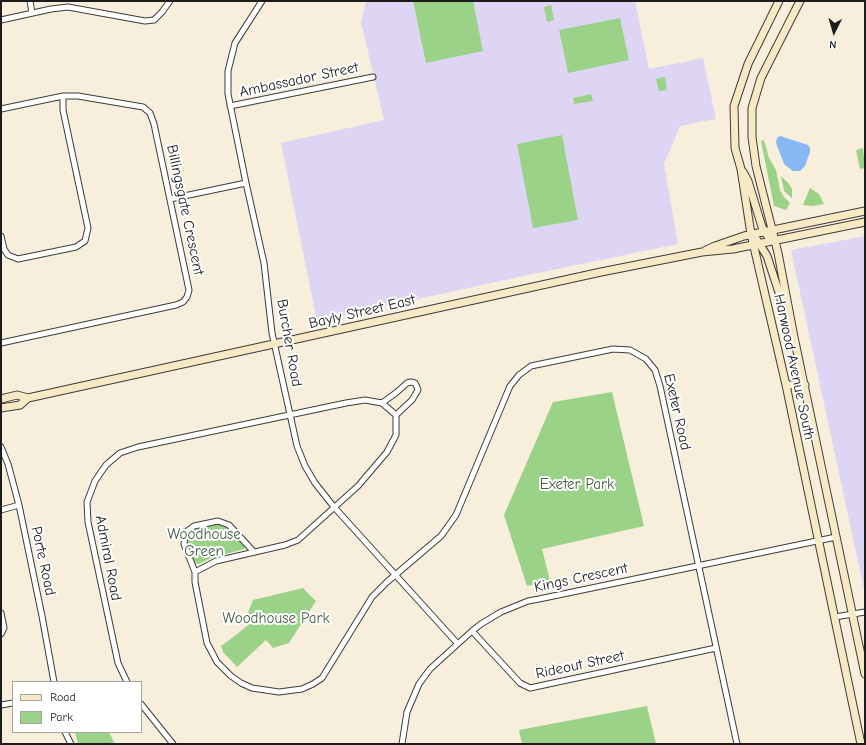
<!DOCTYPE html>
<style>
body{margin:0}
#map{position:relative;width:866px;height:745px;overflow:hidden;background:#f7eedc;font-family:"Comic Neue",sans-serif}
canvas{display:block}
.frame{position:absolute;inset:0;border:2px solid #1c1c1c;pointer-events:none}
.legend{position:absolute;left:12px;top:681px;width:130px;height:52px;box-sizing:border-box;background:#fff;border:1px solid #a4a4a4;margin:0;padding:5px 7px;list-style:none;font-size:12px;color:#1c1c1c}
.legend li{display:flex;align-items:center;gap:8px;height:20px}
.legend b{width:20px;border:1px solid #a4a4a4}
.north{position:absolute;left:814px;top:12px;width:40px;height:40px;-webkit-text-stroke:3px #fff;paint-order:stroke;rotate:185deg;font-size:11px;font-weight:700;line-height:16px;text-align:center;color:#1c1c1c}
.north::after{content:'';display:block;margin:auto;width:14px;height:18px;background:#1c1c1c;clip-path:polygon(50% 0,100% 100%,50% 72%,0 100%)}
</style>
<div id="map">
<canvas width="866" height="745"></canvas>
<div class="frame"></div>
<ul class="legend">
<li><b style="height:5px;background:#f7e9c3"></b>Road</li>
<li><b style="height:11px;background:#9ad387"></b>Park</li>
</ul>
<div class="north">N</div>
</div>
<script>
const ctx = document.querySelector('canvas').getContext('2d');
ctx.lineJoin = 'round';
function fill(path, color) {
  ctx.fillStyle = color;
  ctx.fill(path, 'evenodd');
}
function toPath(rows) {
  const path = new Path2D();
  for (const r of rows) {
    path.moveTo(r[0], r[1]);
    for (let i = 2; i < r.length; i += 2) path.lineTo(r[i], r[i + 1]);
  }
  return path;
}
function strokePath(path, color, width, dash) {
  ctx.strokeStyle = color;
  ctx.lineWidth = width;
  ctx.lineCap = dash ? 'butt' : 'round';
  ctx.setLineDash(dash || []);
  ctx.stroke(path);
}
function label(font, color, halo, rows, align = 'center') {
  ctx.font = font + ' "Comic Neue",sans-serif';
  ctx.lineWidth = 4;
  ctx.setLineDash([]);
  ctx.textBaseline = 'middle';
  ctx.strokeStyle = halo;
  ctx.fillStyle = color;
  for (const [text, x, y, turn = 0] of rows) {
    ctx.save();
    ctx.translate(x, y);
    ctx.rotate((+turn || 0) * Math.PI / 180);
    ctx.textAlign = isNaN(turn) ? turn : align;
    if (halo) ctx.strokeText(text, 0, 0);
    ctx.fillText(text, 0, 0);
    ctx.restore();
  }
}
const built = toPath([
 [366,1,635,1,649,69,703,58,716,119,680,126,664,164,678,244,528,275,317,321,281,143,384,120,361,22],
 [865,236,865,594,791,250]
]);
const green = toPath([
 [413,1,473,1,483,51,426,63],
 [551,5,554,20,547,22,544,7],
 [620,18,629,60,568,73,559,30],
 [665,77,667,90,659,91,656,79],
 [591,94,593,101,574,104,573,98],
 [562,135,578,220,533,228,517,144],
 [764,140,769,158,776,170,780,190,784,197,790,203,786,210,774,206,761,141],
 [863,148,865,168,860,169,856,150],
 [781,176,789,184,792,189,792,198,784,191],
 [810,188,819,194,824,204,813,206,803,205],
 [612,392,644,526,542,549,550,581,527,586,504,515,553,402],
 [218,523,224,526,243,542,245,547,244,549,211,558,199,564,194,563,192,560,187,541,187,536,193,530],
 [303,588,316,601,289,643,273,648,266,640,237,667,223,652,221,646,232,638,252,622,247,615,253,600],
 [647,706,656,744,522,744,519,730],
 [75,732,109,732,115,744,78,744]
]);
const water = toPath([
 [780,136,808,145,810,148,810,152,805,166,800,171,793,171,784,164,776,143,777,138]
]);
const street = toPath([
 [30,1,32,13],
 [262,1,235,43,228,71,228,94,246,183,264,263,272,333,297,446,305,466,315,483,334,507,457,643],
 [1,20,51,9,68,7,145,21,154,20,162,12,170,1],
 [230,106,373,77],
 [1,109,63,96,78,96,143,107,150,113,154,124,189,290,187,297,183,302,176,305,1,343],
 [170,199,246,183],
 [1,236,4,249,8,255,18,259,76,247,85,241,88,228,63,110,63,96],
 [382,403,397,392,407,383,411,382,415,383,417,387,418,390,412,400,396,415],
 [1,447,8,464,19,505,42,616,54,682],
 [1,510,19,505],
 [254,552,229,525,218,521,194,526,186,532,184,544,195,572,195,582,207,643,217,662,231,676,241,683,252,688,279,692,302,689,313,684,322,678,372,597,387,582,441,536,456,515,510,386,519,375,531,366,613,349,630,350,646,359,655,370,660,386,737,744],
 [1,613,4,628,1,634],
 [835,617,865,612],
 [472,631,520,683,530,688,716,648],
 [127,682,118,663,88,522,87,502,95,481,106,465,120,453,138,447,346,403,365,400,382,403,396,415,396,435,387,452,358,486,298,540,285,545,216,561,195,572],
 [141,704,173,744],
 [1,705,13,703],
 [65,732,71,744],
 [402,744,407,712,419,684,430,669,472,631,481,624,501,612,528,601,539,599,836,537]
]);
const secondary = toPath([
 [779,1,748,64,734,106,735,148,741,169,751,234,786,385,861,744],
 [800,1,761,78,752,108,752,137,756,166,778,253,794,337,865,674],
 [743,172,748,181,762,227,769,238,775,240],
 [757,240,767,256,788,320],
 [706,250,715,246,744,236,865,211],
 [786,385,805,385],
 [1,399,17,395,28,398],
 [1,408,20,405,28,398,601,272,702,252,733,249,865,222]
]);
const streetNames = [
 ["Ambassador Street",299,80,-12],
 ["Billingsgate Crescent",185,210,78],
 ["Bayly Street East",362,312,-13],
 ["Burcher Road",289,343,80],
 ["Harwood Avenue South",794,367,78],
 ["Exeter Road",677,412,77],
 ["Admiral Road",108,558,79],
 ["Porte Road",43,561,78],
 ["Kings Crescent",581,578,-12],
 ["Rideout Street",580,665,-12]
];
const parkNames = [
 ["Exeter Park",577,485],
 ["Woodhouse",204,535],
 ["Green",204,552],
 ["Woodhouse Park",276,619]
];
fill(built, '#ded5f5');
fill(green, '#9ad387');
fill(water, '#88b8f4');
strokePath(street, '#3d3c39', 7);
strokePath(secondary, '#3d3c39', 9);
strokePath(street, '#fff', 5);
strokePath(secondary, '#f7e9c3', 7);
label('15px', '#1c1c1c', '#fff', streetNames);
label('15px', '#485c41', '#fff', parkNames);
</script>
